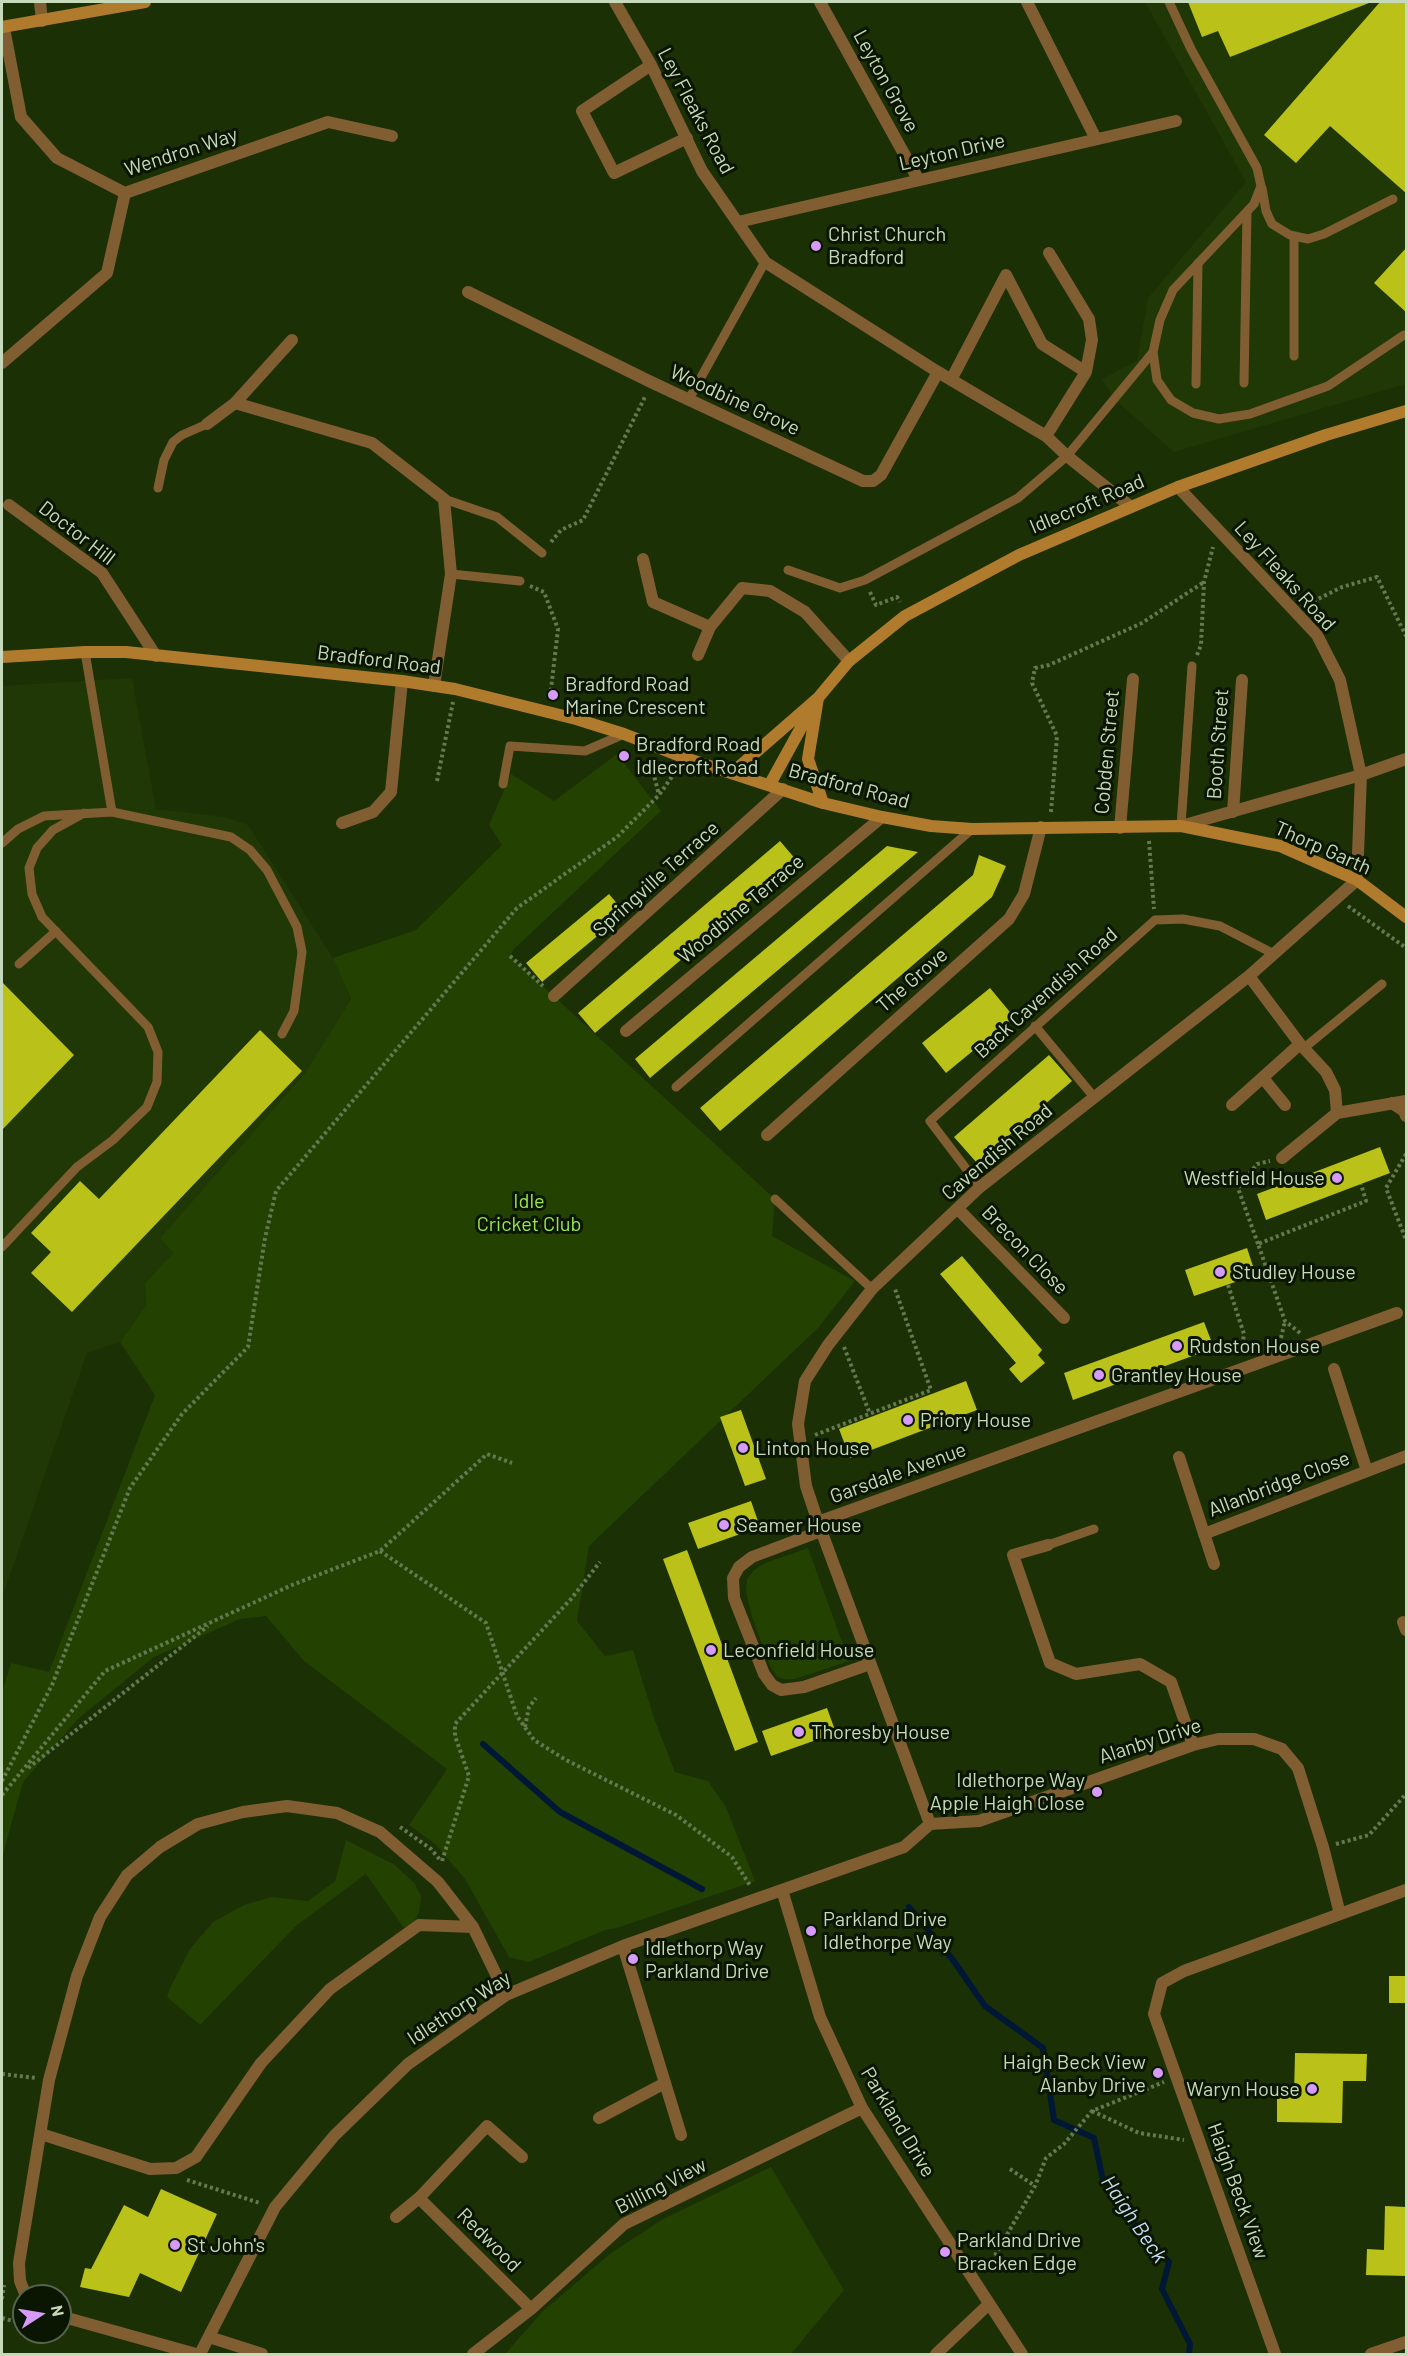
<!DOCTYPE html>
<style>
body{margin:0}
#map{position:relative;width:1408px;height:2356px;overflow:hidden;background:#1b3004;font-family:Barlow,sans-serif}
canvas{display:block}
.frame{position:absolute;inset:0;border:3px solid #c7d9bb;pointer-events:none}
.north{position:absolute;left:12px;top:2284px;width:60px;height:60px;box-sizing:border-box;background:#0a1602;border:2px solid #56644c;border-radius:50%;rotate:78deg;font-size:16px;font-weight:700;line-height:24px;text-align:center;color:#c7d9bb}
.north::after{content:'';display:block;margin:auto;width:21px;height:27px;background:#d69bf9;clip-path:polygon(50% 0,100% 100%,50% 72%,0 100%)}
</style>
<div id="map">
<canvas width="1408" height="2356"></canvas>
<div class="frame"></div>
<div class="north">N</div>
</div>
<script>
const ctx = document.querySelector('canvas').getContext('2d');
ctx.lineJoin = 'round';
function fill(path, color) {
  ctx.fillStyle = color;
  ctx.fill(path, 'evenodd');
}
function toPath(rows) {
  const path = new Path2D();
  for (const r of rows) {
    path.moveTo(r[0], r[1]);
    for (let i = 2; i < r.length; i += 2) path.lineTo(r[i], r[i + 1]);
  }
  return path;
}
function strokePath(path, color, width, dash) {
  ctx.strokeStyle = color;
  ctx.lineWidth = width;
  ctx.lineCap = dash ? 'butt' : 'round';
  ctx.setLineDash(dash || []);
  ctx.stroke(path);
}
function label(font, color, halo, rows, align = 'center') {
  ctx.font = font + ' Barlow,sans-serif';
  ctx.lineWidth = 6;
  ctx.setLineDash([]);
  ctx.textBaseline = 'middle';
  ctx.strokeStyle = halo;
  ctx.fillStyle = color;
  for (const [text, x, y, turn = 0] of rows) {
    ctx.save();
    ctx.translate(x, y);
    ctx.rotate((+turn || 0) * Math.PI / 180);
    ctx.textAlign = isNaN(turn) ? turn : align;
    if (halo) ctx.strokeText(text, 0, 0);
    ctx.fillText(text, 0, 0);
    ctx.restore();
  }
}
const built = toPath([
 [1145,2,1406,2,1406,384,1174,452,1114,399,1102,379,1137,361,1148,298,1246,182],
 [132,678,156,809,225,817,248,825,333,958,351,999,305,1073,160,1238,173,1253,145,1283,146,1305,120,1342,87,1353,2,1598,2,686]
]);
const green = toPath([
 [617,754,661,811,514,949,510,956,775,1199,772,1236,855,1281,818,1328,589,1546,577,1621,605,1656,633,1650,654,1718,675,1772,708,1781,726,1807,755,1881,617,1928,605,1930,529,1962,509,1957,465,1879,435,1844,409,1825,447,1769,304,1661,266,1616,240,1619,154,1657,79,1718,23,1782,2,1858,2,1692,11,1663,49,1672,155,1395,120,1342,146,1305,145,1283,173,1253,160,1238,305,1073,351,999,333,958,416,930,502,845,489,825,511,774,554,801],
 [808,1548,849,1661,795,1679,785,1679,777,1677,770,1666,752,1617,746,1591,747,1579,754,1570,765,1563],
 [346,1840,395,1865,415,1884,421,1896,419,1912,414,1922,404,1928,366,1874,296,1926,200,2025,167,1997,171,1986,190,1949,213,1922,244,1905,272,1897,308,1901,335,1881],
 [771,2167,844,2290,791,2354,505,2354,543,2311,611,2253,663,2219]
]);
const stream = toPath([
 [483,1744,560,1812,702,1889],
 [909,1907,953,1960,985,2006,1043,2048,1054,2120,1094,2138,1102,2176,1137,2227,1169,2262,1162,2289,1190,2344,1189,2354]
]);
const building = toPath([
 [1188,2,1369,2,1369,3,1230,57,1218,31,1202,37],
 [1380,2,1407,2,1407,194,1330,126,1296,163,1264,135],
 [1407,247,1407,313,1374,283],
 [780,841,797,861,595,1033,578,1013],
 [887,846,918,852,650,1078,635,1059],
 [979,855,1006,866,992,897,720,1131,700,1108,973,875],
 [609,894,625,913,542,982,526,963],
 [2,982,74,1055,2,1130],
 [990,988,1014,1017,946,1073,922,1043],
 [260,1030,302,1071,72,1312,31,1273,51,1252,31,1233,80,1181,99,1199],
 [1049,1055,1072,1081,977,1163,954,1137],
 [1380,1147,1390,1173,1266,1220,1257,1194],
 [1247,1248,1256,1275,1194,1296,1185,1270],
 [962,1256,1042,1350,1038,1355,1045,1363,1021,1383,1009,1369,1016,1363,940,1274],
 [1204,1322,1214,1348,1073,1400,1064,1373],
 [966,1381,977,1410,850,1458,839,1429],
 [741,1410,766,1479,745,1486,720,1417],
 [751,1501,760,1527,698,1549,688,1523],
 [687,1550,758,1742,735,1751,663,1559],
 [827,1708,836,1733,771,1756,762,1731],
 [1389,1976,1407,1976,1407,2003,1389,2003],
 [1295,2053,1367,2054,1366,2081,1343,2081,1342,2123,1277,2122,1277,2096,1294,2096],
 [161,2189,217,2214,181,2292,140,2273,129,2297,80,2287,85,2268,91,2269,124,2205,148,2217],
 [1385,2206,1407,2207,1407,2276,1366,2275,1367,2249,1384,2250]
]);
const path = toPath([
 [551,542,561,530,583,520,645,397],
 [530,586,544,592,558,629,550,698],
 [870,592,876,605,897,597,900,602],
 [1308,604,1342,587,1377,577,1406,636],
 [1197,655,1201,645,1204,582,1213,547],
 [650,760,659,795],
 [437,781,453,702],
 [1051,812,1057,736,1032,683,1035,668,1049,665,1142,623,1204,582],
 [1149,841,1154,909],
 [1348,906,1406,948],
 [510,956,543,986],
 [1406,1154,1386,1188,1406,1240],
 [1258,1244,1238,1188,1257,1164,1270,1161],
 [1228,1285,1244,1334,1241,1354],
 [1300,1333,1285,1321,1258,1244,1366,1201,1361,1184],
 [1281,1338,1285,1321],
 [844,1347,870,1414],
 [815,1435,931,1390,895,1289],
 [380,1551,486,1623,517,1716,534,1740,566,1760,676,1815,732,1857,751,1887],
 [525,1727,529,1707,536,1698],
 [28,1768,208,1626],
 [2,1781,52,1685,130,1488,182,1414,248,1347,265,1238,276,1191,517,908,617,837,659,795,676,771],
 [2,1795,105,1671,292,1585,380,1551,487,1454,512,1463],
 [400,1827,431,1849,441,1861],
 [1336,1844,1369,1835,1406,1794],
 [442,1861,469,1776,455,1736,455,1724,571,1599,600,1562],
 [2,2074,36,2078],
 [1092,2111,1139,2133,1184,2140],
 [1010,2169,1035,2186],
 [187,2180,260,2203],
 [986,2271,1035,2186,1046,2158,1064,2144,1092,2111,1164,2082],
 [2,2299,4,2285],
 [2,2318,24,2324]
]);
const lane = toPath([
 [1169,2,1191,49,1257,168,1261,186,1254,204,1173,290,1160,320,1153,352,1157,380,1171,400,1193,413,1219,419,1250,414,1328,386,1404,335],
 [1262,188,1266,211,1272,224,1290,235,1308,239,1324,234,1393,199],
 [1294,356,1294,236],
 [1244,383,1247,212],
 [1196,384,1198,263],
 [689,399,765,262],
 [158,488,164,460,173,442,182,435,207,424],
 [444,499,497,517,542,553],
 [788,570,840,588,865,580,1018,498,1067,456,1153,352],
 [451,574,520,581],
 [85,652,112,812],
 [503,784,510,746,585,751,624,734],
 [1181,826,1192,666],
 [2,843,18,829,44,816,112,812,231,837,250,850,267,870,297,927,302,952,294,1011,282,1034],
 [19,964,56,931],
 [1035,1026,1094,1097],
 [1304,1048,1382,984],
 [676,1087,972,829],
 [980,1187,930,1121,1155,920,1183,919,1220,926,1274,954],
 [775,1199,872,1289],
 [2,1247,77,1167,113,1140,147,1107,157,1082,158,1052,148,1027,42,917,32,894,29,868,37,848,53,830,84,813],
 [1048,1545,1094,1529]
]);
const street = toPath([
 [40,2,42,21],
 [615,2,651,65,702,171,765,262,938,372,1046,436,1067,456,1131,507],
 [820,2,918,179],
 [1027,2,1096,139],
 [4,28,21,117,57,158,125,193,328,122,392,136],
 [651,65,582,111,614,173,687,138],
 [738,222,1176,121],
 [1049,253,1089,319,1092,340,1086,372],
 [468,292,653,383,863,481,873,481,881,475,938,372],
 [2,363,107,273,125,193],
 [951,380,1006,275,1042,344,1086,372,1046,436],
 [235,403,372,443,444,499,451,574,434,686],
 [207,424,235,403,292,340],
 [9,505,102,573,156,656],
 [643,559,653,602,710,627],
 [698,655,710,627,742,588,770,591,805,612,849,661],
 [1233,812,1242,680],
 [342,823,373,812,391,792,402,681],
 [1181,826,1361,775,1406,759],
 [1120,828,1133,679],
 [554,996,783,789],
 [626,1031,882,817],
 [1300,1044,1326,1072,1335,1090,1337,1113,1406,1101],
 [1263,1078,1285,1105],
 [1392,1103,1404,1111,1406,1116],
 [1232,1105,1300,1044,1249,976],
 [767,1135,1009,919,1024,894,1041,827],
 [1282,1158,1337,1113],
 [958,1209,1064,1318],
 [1334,1369,1367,1471],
 [1179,1457,1214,1564],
 [818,1522,1397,1313],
 [821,1531,752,1557,739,1567,733,1578,734,1598,764,1674,772,1685,781,1690,804,1687,870,1664],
 [1204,1534,1406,1456],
 [1048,1545,1013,1555,1050,1663,1076,1674,1140,1664,1171,1682,1193,1745],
 [1403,1622,1406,1630],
 [930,1824,818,1522,806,1486,798,1424,805,1381,828,1345,872,1289,980,1187,1249,976,1357,880,1361,775,1340,680,1317,635,1178,487],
 [930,1824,979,1821,1193,1745,1218,1739,1254,1739,1282,1749,1298,1768,1323,1847,1340,1914],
 [782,1890,820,2017,862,2108,1022,2354],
 [623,1946,681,2135],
 [599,2118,665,2083],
 [41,2134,150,2169,176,2168,196,2157,261,2063,330,1989,419,1925,473,1927],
 [419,2198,531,2309],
 [396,2217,419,2198,487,2126,522,2157],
 [26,2296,20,2281,19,2263,49,2080,77,1976,100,1917,127,1875,160,1847,198,1824,243,1812,287,1806,337,1813,380,1832,438,1882,473,1927,506,1995],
 [60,2316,196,2354],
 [209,2337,262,2354],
 [200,2354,275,2207,334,2136,408,2064,506,1995,623,1946,904,1847,930,1824],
 [473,2354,531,2309,624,2224,862,2108],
 [936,2354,989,2304],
 [1275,2354,1154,2014,1162,1983,1184,1971,1406,1890],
 [1371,2354,1406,2342]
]);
const secondary = toPath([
 [2,27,145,2],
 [2,657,85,652,126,652,402,681,455,689,576,719,624,734,685,758,823,803,882,817,931,826,972,829,1181,826,1280,846,1357,880,1406,917],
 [818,698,808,759,823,803],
 [732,773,818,698,849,661,905,616,1019,555,1178,487,1326,435,1406,411],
 [770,784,813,706]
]);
const markers = [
 [816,246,6,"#d69bf9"],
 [553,695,6,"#d69bf9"],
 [624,756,6,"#d69bf9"],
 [1337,1178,6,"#d69bf9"],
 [1220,1272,6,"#d69bf9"],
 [1177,1346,6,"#d69bf9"],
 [1099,1375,6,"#d69bf9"],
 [908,1420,6,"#d69bf9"],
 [743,1448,6,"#d69bf9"],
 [724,1525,6,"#d69bf9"],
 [711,1650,6,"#d69bf9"],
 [799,1732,6,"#d69bf9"],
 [1097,1792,6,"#d69bf9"],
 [811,1931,6,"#d69bf9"],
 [633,1959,6,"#d69bf9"],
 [1158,2073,6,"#d69bf9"],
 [1312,2089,6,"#d69bf9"],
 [175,2245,6,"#d69bf9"],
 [945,2252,6,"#d69bf9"]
];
const streetNames = [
 ["Leyton Grove",886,81,61],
 ["Ley Fleaks Road",696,111,62],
 ["Wendron Way",181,152,-18],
 ["Leyton Drive",952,152,-13],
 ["Woodbine Grove",735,400,25],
 ["Idlecroft Road",1087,504,-23],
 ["Doctor Hill",77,533,38],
 ["Ley Fleaks Road",1285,576,48],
 ["Bradford Road",379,660,7],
 ["Booth Street",1218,744,-86],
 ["Cobden Street",1107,752,-85],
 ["Bradford Road",849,786,15],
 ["Thorp Garth",1323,848,24],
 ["Springville Terrace",656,879,-42],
 ["Woodbine Terrace",741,909,-40],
 ["The Grove",912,980,-41],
 ["Back Cavendish Road",1046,993,-42],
 ["Cavendish Road",997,1152,-40],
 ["Brecon Close",1025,1250,46],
 ["Garsdale Avenue",898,1473,-20],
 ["Allanbridge Close",1279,1484,-21],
 ["Alanby Drive",1150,1741,-18],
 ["Idlethorp Way",459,2008,-33],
 ["Parkland Drive",898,2122,59],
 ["Billing View",661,2186,-27],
 ["Haigh Beck View",1238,2191,70],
 ["Redwood",489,2240,45]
];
const poiNames = [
 ["Christ Church",828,234],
 ["Bradford",828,257],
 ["Bradford Road",565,684],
 ["Marine Crescent",565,707],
 ["Bradford Road",636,744],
 ["Idlecroft Road",636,767],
 ["Westfield House",1325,1178,"right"],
 ["Studley House",1232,1272],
 ["Rudston House",1189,1346],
 ["Grantley House",1111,1375],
 ["Priory House",920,1420],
 ["Linton House",755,1448],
 ["Seamer House",736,1525],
 ["Leconfield House",723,1650],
 ["Thoresby House",811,1732],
 ["Idlethorpe Way",1085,1780,"right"],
 ["Apple Haigh Close",1085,1803,"right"],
 ["Parkland Drive",823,1919],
 ["Idlethorpe Way",823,1942],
 ["Idlethorp Way",645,1948],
 ["Parkland Drive",645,1971],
 ["Haigh Beck View",1146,2062,"right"],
 ["Alanby Drive",1146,2085,"right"],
 ["Waryn House",1300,2089,"right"],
 ["Parkland Drive",957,2240],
 ["Bracken Edge",957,2263],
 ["St John's",187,2245]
];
const parkNames = [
 ["Idle",529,1201],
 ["Cricket Club",529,1224]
];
const waterNames = [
 ["Haigh Beck",1134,2219,56]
];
fill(built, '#203805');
fill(green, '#234100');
strokePath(stream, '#001836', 6);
fill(building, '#bac119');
strokePath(path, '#647852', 4, [3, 3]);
strokePath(lane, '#805e31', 9);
strokePath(street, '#805e31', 12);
strokePath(secondary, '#b17b2d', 12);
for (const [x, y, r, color] of markers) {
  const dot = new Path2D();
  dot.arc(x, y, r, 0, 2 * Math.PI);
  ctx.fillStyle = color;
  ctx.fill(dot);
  strokePath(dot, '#0a1602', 2);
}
label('20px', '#c7d9bb', '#0a1602', streetNames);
label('20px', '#c7d9bb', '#0a1602', poiNames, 'left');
label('20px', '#9ae74e', '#0a1602', parkNames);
label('italic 21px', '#cadff7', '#0a1602', waterNames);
</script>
